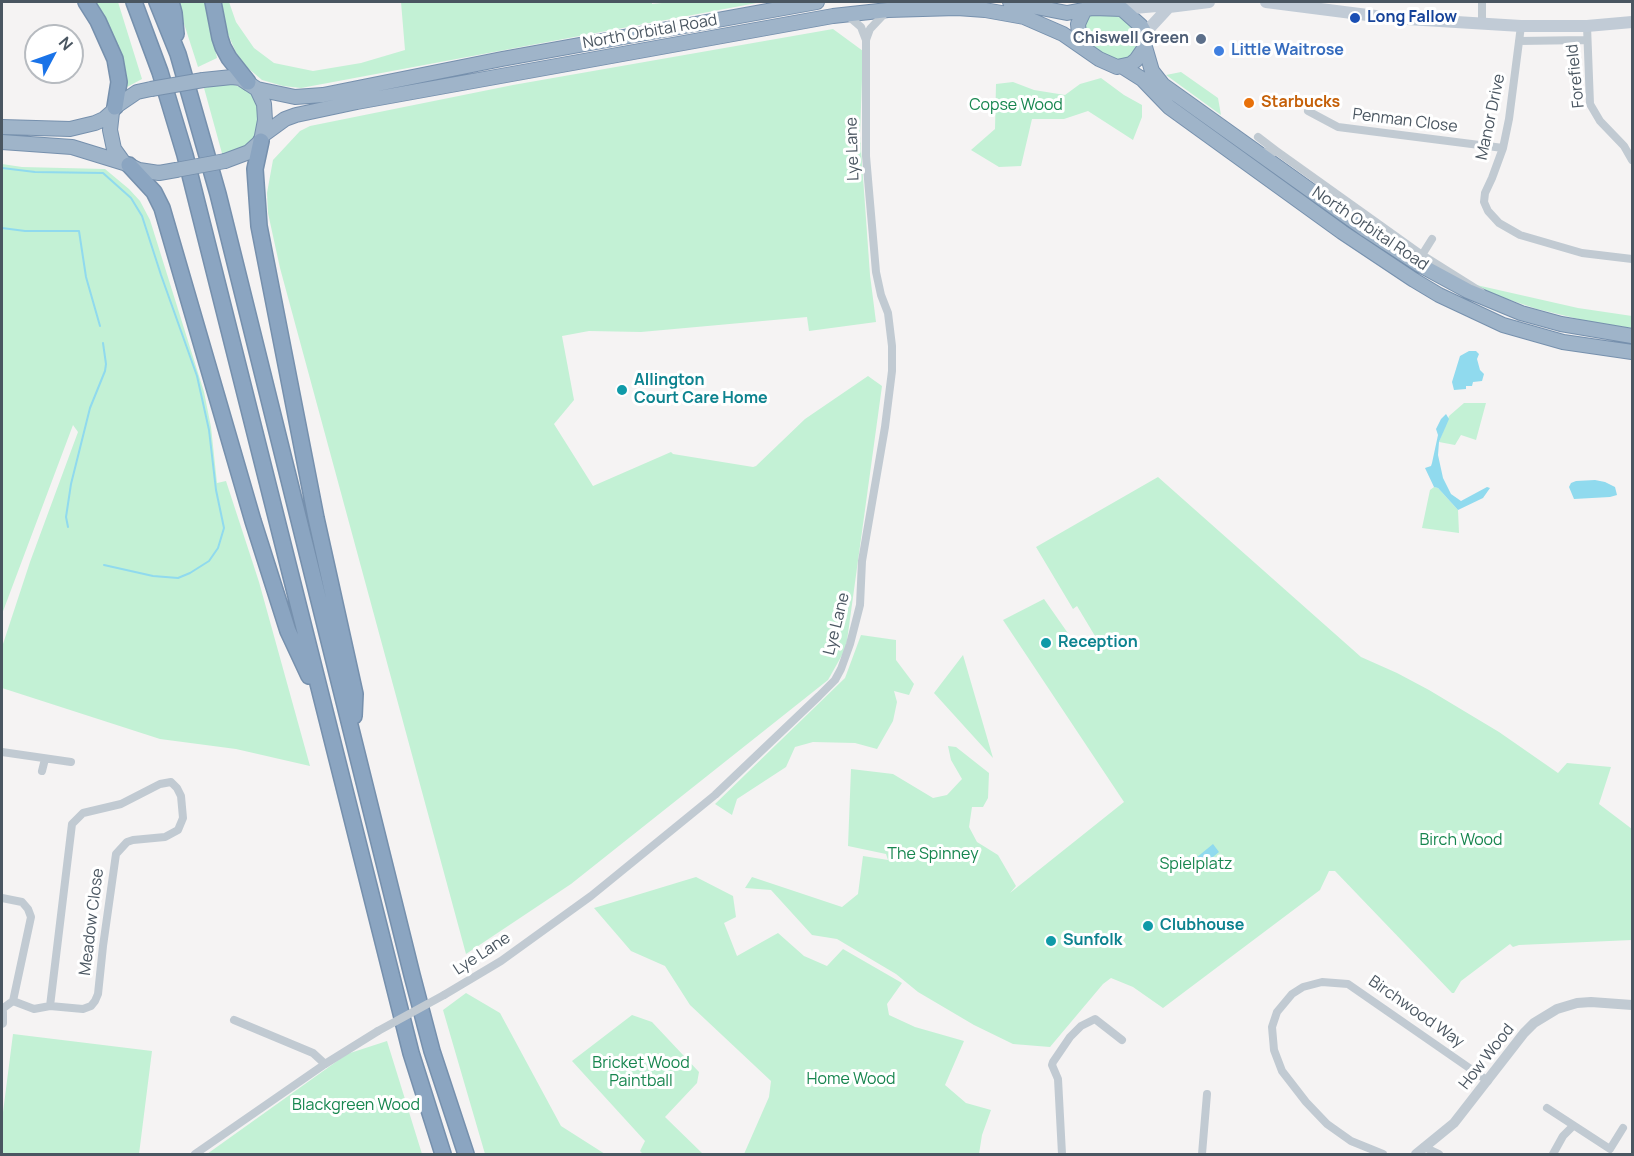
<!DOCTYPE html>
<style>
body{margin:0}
#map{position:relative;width:1634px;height:1156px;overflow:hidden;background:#f5f3f3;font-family:Manrope,sans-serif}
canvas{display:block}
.frame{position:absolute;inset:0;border:3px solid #4a5661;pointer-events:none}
.north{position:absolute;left:24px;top:24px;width:60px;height:60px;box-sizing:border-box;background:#fff;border:2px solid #b7bbc0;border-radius:50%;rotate:49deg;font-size:16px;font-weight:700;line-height:24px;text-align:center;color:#4a5661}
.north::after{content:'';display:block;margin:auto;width:21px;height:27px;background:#1a73e8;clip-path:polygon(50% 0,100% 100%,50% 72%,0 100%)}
</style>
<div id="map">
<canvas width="1634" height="1156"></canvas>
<div class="frame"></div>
<div class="north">N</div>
</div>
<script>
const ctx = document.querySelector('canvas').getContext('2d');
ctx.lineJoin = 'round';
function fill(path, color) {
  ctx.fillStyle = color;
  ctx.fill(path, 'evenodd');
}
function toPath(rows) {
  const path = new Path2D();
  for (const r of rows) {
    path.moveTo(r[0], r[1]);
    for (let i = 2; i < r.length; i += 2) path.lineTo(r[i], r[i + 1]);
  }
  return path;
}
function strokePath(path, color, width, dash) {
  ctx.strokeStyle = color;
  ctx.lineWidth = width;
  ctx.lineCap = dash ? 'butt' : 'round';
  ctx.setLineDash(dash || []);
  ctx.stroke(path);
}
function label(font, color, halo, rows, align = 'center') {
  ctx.font = font + ' Manrope,sans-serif';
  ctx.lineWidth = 6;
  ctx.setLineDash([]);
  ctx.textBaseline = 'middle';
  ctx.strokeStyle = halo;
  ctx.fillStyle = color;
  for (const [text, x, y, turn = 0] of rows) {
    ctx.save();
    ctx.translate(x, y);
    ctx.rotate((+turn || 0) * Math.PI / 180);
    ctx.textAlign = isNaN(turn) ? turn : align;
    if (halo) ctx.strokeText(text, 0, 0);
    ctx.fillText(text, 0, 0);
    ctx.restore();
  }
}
const green = toPath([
 [96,2,118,2,142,79,127,87,126,71,115,40],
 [177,2,205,2,217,58,198,67],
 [220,2,229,2,236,22,254,48,274,63,313,71,361,63,405,50,401,2,652,2,652,4,672,2,762,2,301,88,283,86,262,80,249,69,238,57,227,32],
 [1091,14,1112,14,1130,22,1139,35,1137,51,1126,60,1118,61,1103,55,1084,36,1083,29,1087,17],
 [833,29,863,51,860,135,870,275,876,322,809,331,807,317,641,332,589,331,562,336,574,400,554,424,593,486,671,452,673,454,753,467,756,466,805,419,868,376,882,386,846,648,828,680,571,884,466,954,280,268,268,213,267,193,273,160,300,131,310,126,513,85],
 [1181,72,1218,98,1221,115,1166,75],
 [1101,78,1124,95,1142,105,1142,117,1133,140,1088,111,1064,119,1032,119,1021,166,999,167,971,150,995,129,996,84,1013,82,1034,90,1065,95,1080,84],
 [221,84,231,84,243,88,251,94,258,104,260,112,257,134,251,143,243,149,223,157,204,88],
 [2,164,22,167,105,169,129,189,140,201,150,220,204,392,211,427,217,483,226,481,259,582,310,766,236,749,160,739,2,688,2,647,30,562,78,432,73,425,2,614],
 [1472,284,1578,308,1632,316,1632,328,1591,322,1537,309,1501,297],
 [1464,403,1486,403,1476,440,1461,435,1455,445,1439,442,1449,416],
 [1158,477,1361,657,1397,673,1429,690,1499,732,1558,773,1567,763,1611,767,1599,804,1632,829,1632,940,1519,945,1513,947,1510,944,1461,981,1454,993,1452,993,1335,871,1329,871,1320,890,1163,1008,1133,987,1111,978,1103,984,1050,1047,1013,1044,974,1025,918,992,896,974,837,939,812,935,771,890,745,888,752,877,842,907,858,894,863,856,888,860,886,854,848,846,851,769,893,774,933,798,947,795,962,779,951,760,948,746,956,747,989,773,988,798,983,807,972,807,969,827,977,842,998,855,1016,886,1010,893,1124,802,1003,620,1044,599,1079,649,1095,636,1077,606,1073,609,1036,547],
 [1434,487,1438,488,1458,510,1459,533,1422,528,1430,490],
 [861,635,896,640,896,660,914,684,909,695,894,691,897,702,893,721,877,749,855,743,813,742,795,747,786,767,737,799,732,815,715,804,845,678],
 [963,655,993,758,934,693],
 [696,877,733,896,736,917,724,923,737,956,778,933,804,956,827,966,843,949,902,983,887,1004,889,1015,915,1027,964,1041,945,1085,966,1103,991,1110,982,1135,979,1154,744,1154,769,1097,771,1081,690,1005,665,966,631,951,594,908],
 [466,993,500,1013,561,1126,605,1154,485,1154,443,1010],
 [632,1015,652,1022,699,1072,697,1083,665,1117,703,1154,643,1154,640,1151,645,1141,572,1061],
 [13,1034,152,1051,139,1154,2,1154,2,1120],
 [387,1041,422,1154,207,1154,347,1054]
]);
const water = toPath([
 [1469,351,1476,351,1479,354,1477,359,1480,370,1484,374,1482,381,1473,382,1472,386,1466,386,1466,389,1454,390,1452,382,1460,356],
 [1446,414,1449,419,1439,442,1438,455,1443,478,1451,494,1461,501,1487,487,1490,488,1483,498,1458,510,1438,488,1434,487,1425,468,1431,466,1432,463,1438,435,1436,429,1441,419],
 [1576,481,1595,480,1605,482,1615,487,1617,495,1610,497,1574,499,1569,487,1571,483],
 [1213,844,1219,852,1202,866,1198,865,1196,858]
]);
const stream = toPath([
 [2,168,35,172,103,173,131,198,142,216,161,275,197,376,209,430,216,490,224,528,218,548,209,561,190,573,178,578,153,576,104,565],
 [2,228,25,231,79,231,86,277,100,326],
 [68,527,66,517,71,484,90,408,105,371,106,364,103,343]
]);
const minor = toPath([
 [847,15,861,27,866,40],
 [1482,23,1482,2],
 [1521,26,1509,119,1503,148,1492,178,1485,193,1484,202,1488,211,1499,223,1520,235,1582,253,1632,259],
 [1587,26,1590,104,1600,121,1624,146,1632,160],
 [1519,41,1586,40],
 [1308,111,1338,127,1503,148],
 [1258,137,1275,150],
 [1261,152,1273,153,1275,150,1422,255,1481,292],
 [1422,255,1432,239],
 [2,752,71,762],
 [42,771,45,759],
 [2,898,22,902,28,909,31,917,13,1001,2,1009],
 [444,995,501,961,591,896,715,795,819,696,835,680,841,669,850,644,860,605,862,561,885,427,892,371,892,346,888,313,881,295,876,272,866,156,866,40,870,29,886,12],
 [13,1001,34,1009,50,1006,83,1009,91,1006,95,1001,98,994,103,946,116,854,127,842,133,840,165,837,178,830,183,818,181,796,177,788,171,782,160,784,121,804,83,813,72,824,50,1006],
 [234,1020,313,1053,325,1064],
 [1547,1108,1610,1149,1623,1128],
 [1424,1147,1439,1154],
 [195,1154,325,1064,378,1031],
 [1062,1154,1058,1079,1052,1065,1053,1062,1070,1037,1081,1026,1095,1019,1122,1040],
 [1202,1154,1207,1094],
 [1383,1154,1351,1141,1327,1124,1306,1102,1282,1071,1274,1050,1272,1027,1277,1012,1292,994,1303,987,1322,982,1348,984,1488,1081],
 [1553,1154,1563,1136,1573,1126]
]);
const tertiary = toPath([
 [2,1012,2,1023],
 [1416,1154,1454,1123,1524,1033,1534,1023,1557,1009,1577,1003,1591,1002,1632,1005]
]);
const secondary = toPath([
 [1266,2,1391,18,1521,26,1587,26,1632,22],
 [1122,9,1157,6,1169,7,1209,2],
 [1145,33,1169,7]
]);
const trunk = toPath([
 [1080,44,1078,24,1084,11],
 [1145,47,1152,71,1163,85,1366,230,1418,264,1468,291,1521,313,1561,324,1632,336],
 [1123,67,1142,79,1169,107,1342,232,1414,280,1439,295,1503,325,1563,342,1632,352],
 [203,80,232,77,240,78,257,89,264,104,265,120,261,141,249,152,225,161],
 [151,89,137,92,115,107,112,112,110,130,114,149,124,163,139,170,159,173,176,170],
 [257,89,295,97,323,95,502,59,817,2],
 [2,127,70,129,95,123,104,119,112,112],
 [263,135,285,119,296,115,357,102,833,16,888,10,957,8,985,10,1024,17,1063,34,1099,59,1117,67,1131,64,1136,60,1145,47,1145,33,1141,26,1122,9,1093,8,1067,13,1010,2],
 [2,142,72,147,124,163]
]);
const motorway = toPath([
 [86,2,98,21,115,59,119,82,115,107],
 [134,2,160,72,185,155,411,1053,443,1154],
 [157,2,178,54,218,194,412,975,432,1051,466,1154],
 [171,2,174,13,176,34],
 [213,2,220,38,223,47,229,58,248,82],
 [261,141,255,169,259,226,316,518,355,694,354,716],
 [129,165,154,192,162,208,253,521,288,631,309,676]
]);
const minorBridge = toPath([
 [378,1031,444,995]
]);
const trunkBridge = toPath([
 [151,89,203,80],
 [176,170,225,161]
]);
const markers = [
 [1355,18,6,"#1a4fb4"],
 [1201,39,6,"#5c6f8a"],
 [1219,51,6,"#3f7fe0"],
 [1249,103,6,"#e8710a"],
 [622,390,6,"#0f9aa8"],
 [1046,643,6,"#0f9aa8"],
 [1148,926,6,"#0f9aa8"],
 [1051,941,6,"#0f9aa8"]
];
const transitNames = [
 ["Long Fallow",1367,18]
];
const streetNames = [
 ["North Orbital Road",650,32,-10],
 ["Forefield",1576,76,-96],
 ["Manor Drive",1491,117,-78],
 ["Penman Close",1405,121,7],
 ["Lye Lane",853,149,-92],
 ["North Orbital Road",1370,229,34],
 ["Lye Lane",837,624,-76],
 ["Meadow Close",92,922,-83],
 ["Lye Lane",482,954,-33],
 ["Birchwood Way",1416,1012,35],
 ["How Wood",1487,1057,-52]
];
const serviceNames = [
 ["Chiswell Green",1189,39]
];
const shopNames = [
 ["Little Waitrose",1231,51]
];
const foodNames = [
 ["Starbucks",1261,103]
];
const parkNames = [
 ["Copse Wood",1016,106],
 ["Birch Wood",1461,841],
 ["The Spinney",933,855],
 ["Spielplatz",1196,865],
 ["Bricket Wood",641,1064],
 ["Paintball",641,1082],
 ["Home Wood",851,1080],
 ["Blackgreen Wood",356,1106]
];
const cultureNames = [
 ["Allington",634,381],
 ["Court Care Home",634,399],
 ["Reception",1058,643],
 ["Clubhouse",1160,926],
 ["Sunfolk",1063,941]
];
fill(green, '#c3f1d5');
fill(water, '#90daee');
strokePath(stream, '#90daee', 2);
strokePath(trunk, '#7690ad', 16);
strokePath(motorway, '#7690ad', 18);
strokePath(minor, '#c1cad2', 8);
strokePath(tertiary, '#c1cad2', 10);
strokePath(secondary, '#c1cbd6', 12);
strokePath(trunk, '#9fb4c9', 14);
strokePath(motorway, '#8ba5c1', 15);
strokePath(trunkBridge, '#7690ad', 16, []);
strokePath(minorBridge, '#c1cad2', 8);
strokePath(trunkBridge, '#9fb4c9', 14);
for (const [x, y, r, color] of markers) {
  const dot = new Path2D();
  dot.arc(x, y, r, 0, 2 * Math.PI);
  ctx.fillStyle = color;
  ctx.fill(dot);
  strokePath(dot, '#fff', 2);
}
label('bold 16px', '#164399', '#fff', transitNames, 'left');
label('16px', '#4a5661', '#fff', streetNames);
label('bold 16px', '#4e5e75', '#fff', serviceNames, 'right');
label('bold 16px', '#366cbe', '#fff', shopNames, 'left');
label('bold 16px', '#c56008', '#fff', foodNames, 'left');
label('16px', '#17864f', '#fff', parkNames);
label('bold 16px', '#0d838f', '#fff', cultureNames, 'left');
</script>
